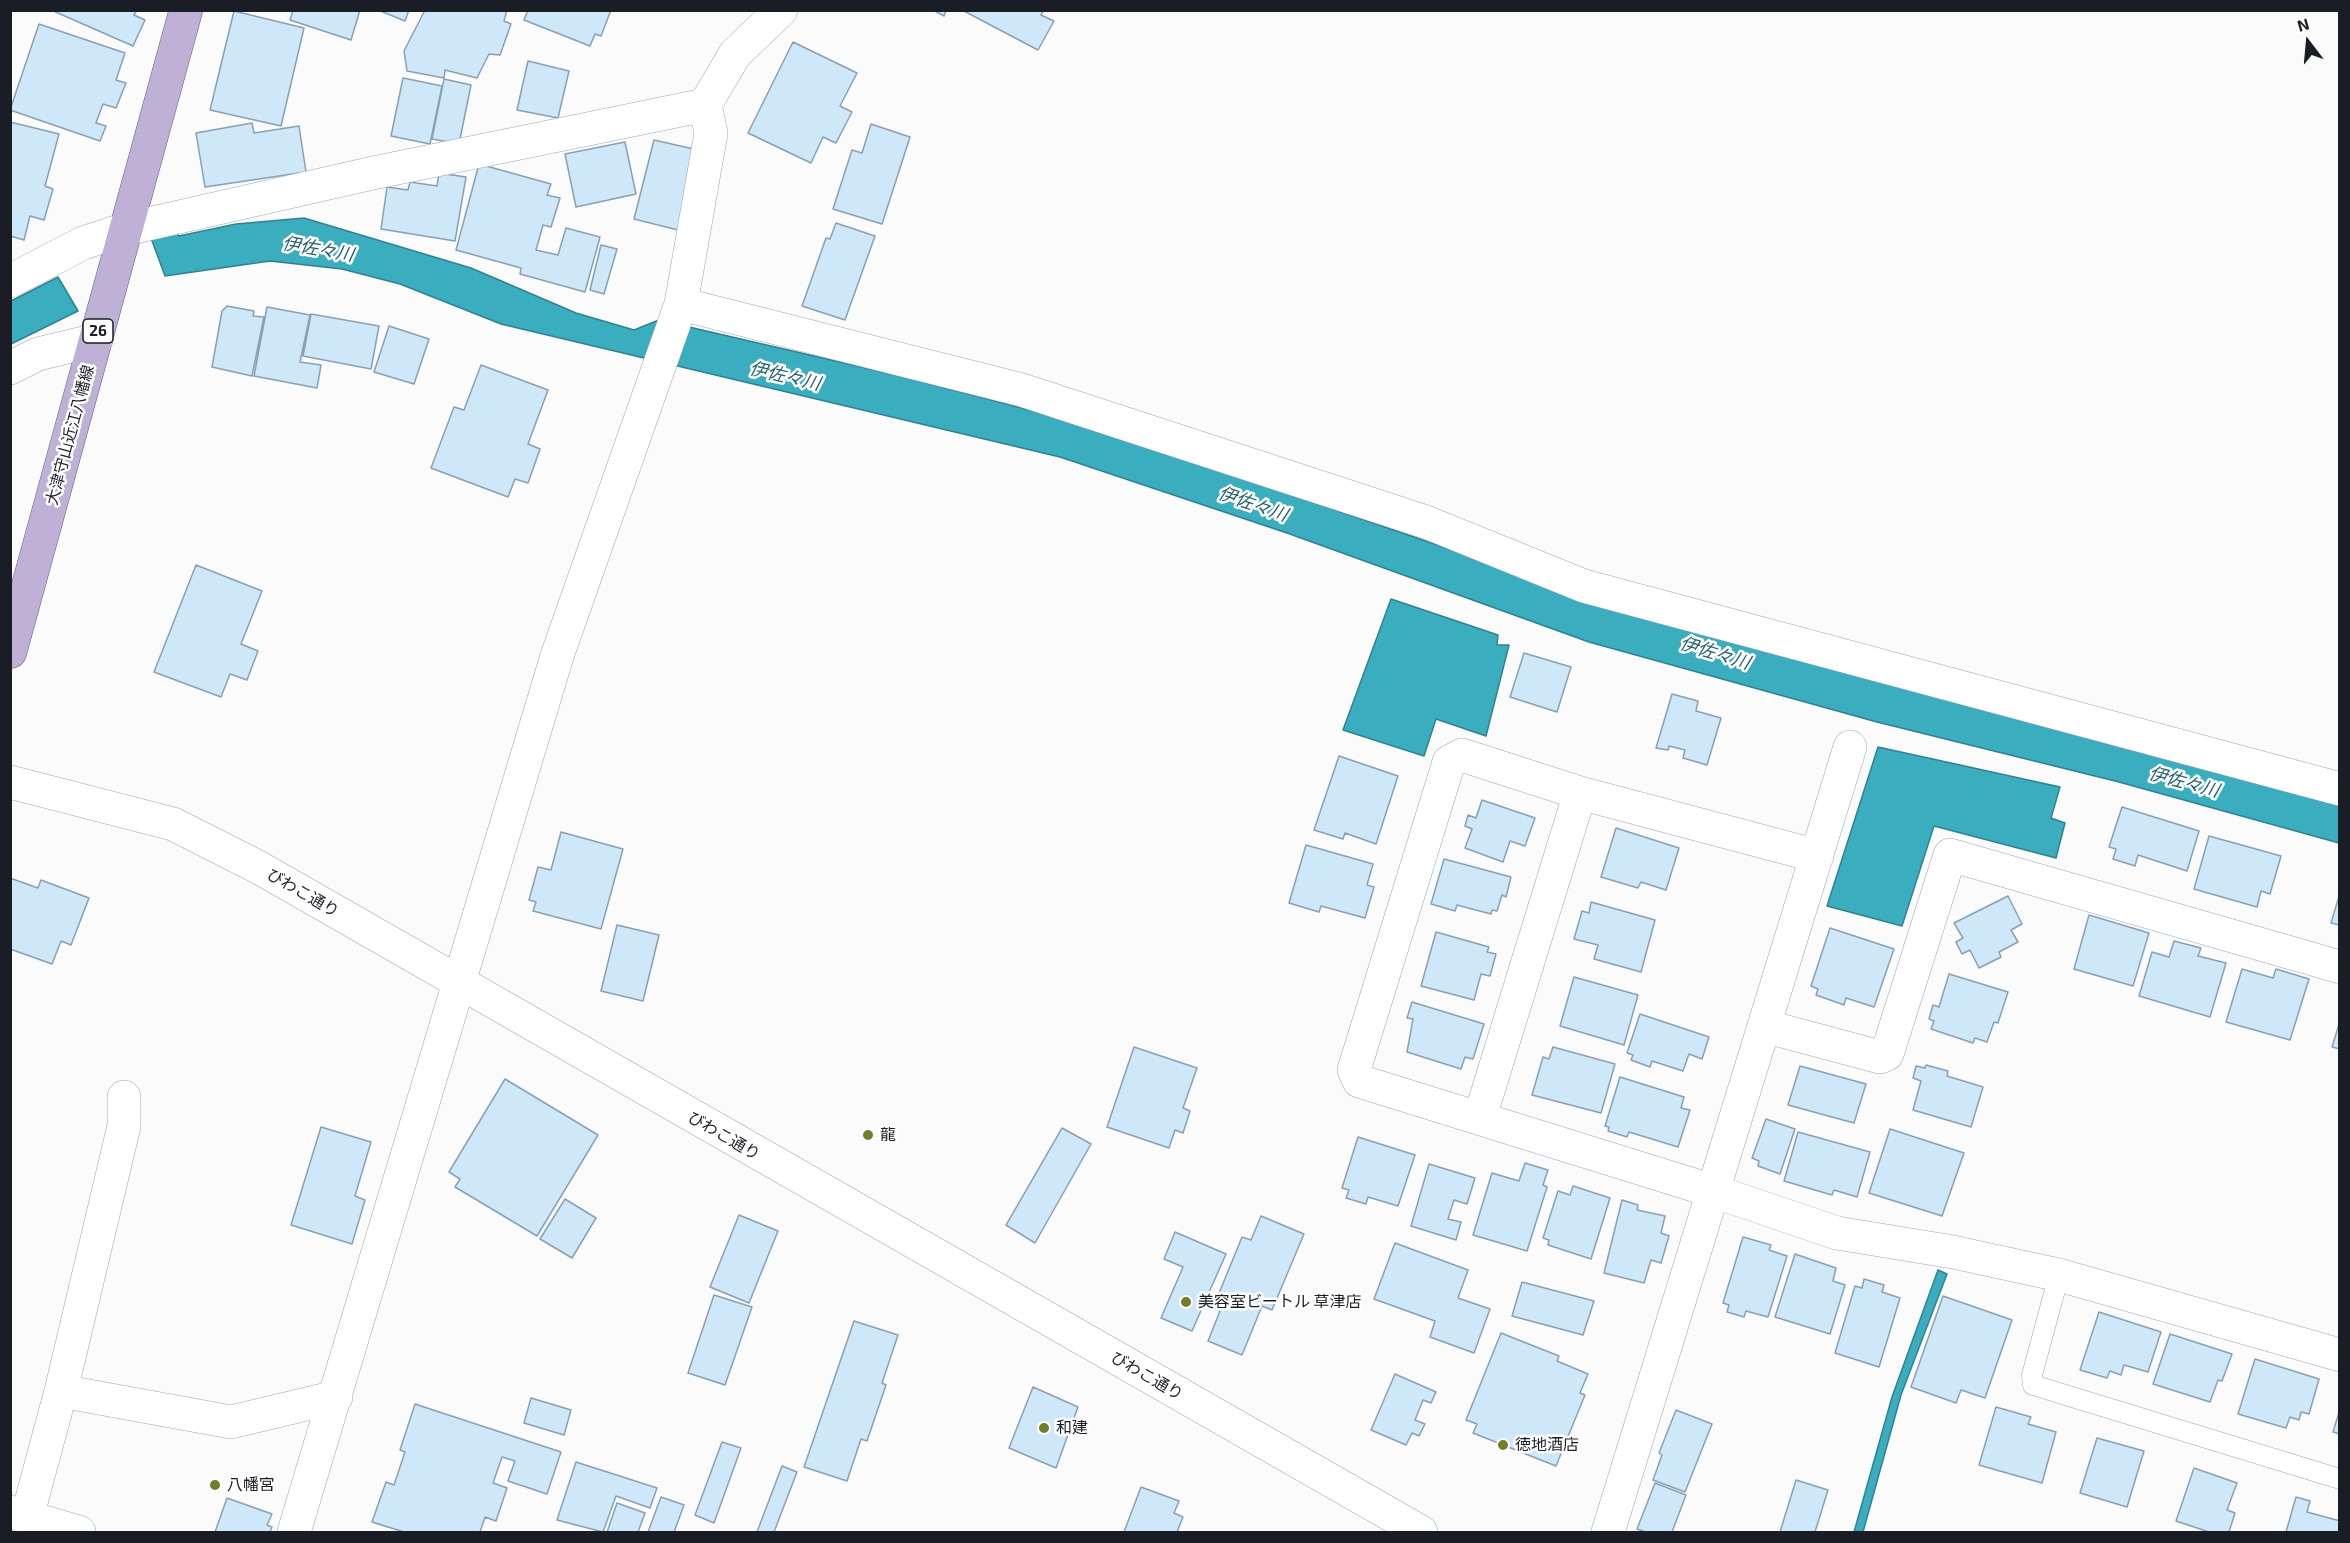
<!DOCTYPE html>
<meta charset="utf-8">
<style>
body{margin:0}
#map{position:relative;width:2350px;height:1543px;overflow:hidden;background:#fbfbfb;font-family:"Exo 2",sans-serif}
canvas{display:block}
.frame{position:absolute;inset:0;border:12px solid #1a1d26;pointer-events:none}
.north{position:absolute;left:2278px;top:12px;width:60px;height:60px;-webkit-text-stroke:4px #fff;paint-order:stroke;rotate:344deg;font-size:16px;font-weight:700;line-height:24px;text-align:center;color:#1a1d26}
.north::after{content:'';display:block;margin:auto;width:21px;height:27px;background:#1a1d26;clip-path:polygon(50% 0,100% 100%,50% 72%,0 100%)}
</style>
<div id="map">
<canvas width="2350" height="1543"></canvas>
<div class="frame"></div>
<div class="north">N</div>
</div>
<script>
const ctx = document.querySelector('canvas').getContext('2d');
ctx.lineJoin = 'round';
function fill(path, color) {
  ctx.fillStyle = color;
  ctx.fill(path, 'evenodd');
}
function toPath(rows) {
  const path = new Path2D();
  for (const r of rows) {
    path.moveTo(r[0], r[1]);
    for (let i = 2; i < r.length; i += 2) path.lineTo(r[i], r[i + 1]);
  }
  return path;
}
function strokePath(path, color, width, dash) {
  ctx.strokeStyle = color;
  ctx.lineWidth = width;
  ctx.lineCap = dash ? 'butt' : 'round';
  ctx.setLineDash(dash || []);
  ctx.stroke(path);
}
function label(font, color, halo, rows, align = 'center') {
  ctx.font = font + ' "Exo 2","Noto Sans JP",sans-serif';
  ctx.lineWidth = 5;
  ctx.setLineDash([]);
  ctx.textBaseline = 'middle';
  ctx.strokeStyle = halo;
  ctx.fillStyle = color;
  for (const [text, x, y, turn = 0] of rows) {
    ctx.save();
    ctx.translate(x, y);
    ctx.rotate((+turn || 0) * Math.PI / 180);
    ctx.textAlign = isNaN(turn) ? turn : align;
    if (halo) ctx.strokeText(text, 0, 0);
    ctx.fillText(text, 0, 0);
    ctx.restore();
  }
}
const water = toPath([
 [304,218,471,268,576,313,634,330,659,320,900,376,1097,428,1513,571,2339,805,2339,843,2119,782,1877,722,1589,642,1287,533,1060,457,501,324,400,284,342,269,270,261,165,276,151,238,175,230,179,236,236,224,304,218],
 [58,277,78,311,11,344,11,301,58,277],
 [1391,599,1498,635,1497,645,1509,645,1486,736,1436,719,1424,756,1343,730,1391,599],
 [1878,747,2060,787,2051,818,2065,823,2056,858,1934,826,1902,926,1827,906,1878,747],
 [1938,1270,1947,1274,1901,1395,1863,1532,1854,1532,1892,1397,1938,1270]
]);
const building = toPath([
 [51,10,137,10,134,15,145,20,133,46,51,10],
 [293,10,360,10,351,40,290,20,293,10],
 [378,10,409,10,405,21,378,10],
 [425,10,507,10,504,21,511,24,500,55,489,54,477,78,445,70,444,78,407,71,404,51,425,10],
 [528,10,611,10,601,36,595,34,590,46,524,20,528,10],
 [933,10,946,10,944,16,933,10],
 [962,10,1044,10,1041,15,1054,21,1038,50,962,10],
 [234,11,304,28,281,126,210,110,234,11],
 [39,24,125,53,116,80,126,83,116,108,103,104,96,123,106,126,100,141,10,110,39,24],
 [793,42,857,73,840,106,852,112,836,143,823,137,811,163,748,133,793,42],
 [528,61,569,71,558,118,517,110,528,61],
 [403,78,442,86,430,144,391,136,403,78],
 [444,79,471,85,459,144,432,139,444,79],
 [10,122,59,134,45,186,53,189,44,220,30,216,24,240,10,236,10,122],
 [252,123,254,133,299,126,306,172,205,187,196,133,252,123],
 [871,124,910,137,882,224,833,209,852,150,862,153,871,124],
 [654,140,698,150,678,230,634,219,654,140],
 [625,142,636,194,576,207,565,154,625,142],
 [479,164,551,184,547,195,560,198,551,227,543,225,536,250,558,255,566,228,600,237,585,292,520,274,521,268,456,250,479,164],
 [439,173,466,177,455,241,381,229,387,187,408,190,410,182,437,186,439,173],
 [836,223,875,236,845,320,802,306,826,238,830,239,836,223],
 [601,245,617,249,604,294,590,290,601,245],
 [227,306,254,311,253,316,264,317,252,376,212,367,222,311,227,306],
 [267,307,310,315,300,362,321,365,317,388,254,376,267,307],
 [311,314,379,326,371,369,303,356,311,314],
 [389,326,429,339,414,384,374,372,389,326],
 [481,365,548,390,528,444,540,449,528,483,515,479,508,497,431,468,454,407,464,410,481,365],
 [196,565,262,591,241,644,258,651,247,680,230,674,221,697,154,672,196,565],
 [1524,653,1571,667,1557,712,1510,697,1524,653],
 [1672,694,1698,701,1696,711,1721,718,1707,765,1683,758,1685,750,1669,746,1668,750,1656,748,1672,694],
 [1339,756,1398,776,1376,844,1345,833,1343,839,1314,830,1339,756],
 [1482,800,1535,818,1525,846,1510,841,1503,862,1465,848,1472,829,1465,826,1468,815,1476,818,1482,800],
 [2122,807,2199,831,2187,871,2138,855,2135,866,2113,859,2116,849,2109,847,2122,807],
 [1616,828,1679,848,1666,890,1641,882,1638,888,1601,877,1616,828],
 [561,832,623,849,601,929,533,911,536,902,529,900,538,867,551,870,561,832],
 [2209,836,2281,856,2270,894,2261,891,2257,907,2194,889,2209,836],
 [1306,845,1373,864,1367,885,1374,887,1365,918,1321,906,1319,912,1289,903,1306,845],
 [1444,859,1511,877,1506,897,1502,895,1497,911,1492,910,1491,914,1457,905,1455,911,1431,904,1444,859],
 [10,878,38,888,41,880,89,898,71,945,61,941,52,964,10,949,10,878],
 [2340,893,2340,925,2331,923,2340,893],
 [2008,896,2022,924,2011,930,2018,942,1999,952,2001,957,1979,968,1970,950,1962,954,1956,942,1963,938,1954,923,2008,896],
 [1591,902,1655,920,1641,972,1594,959,1598,945,1574,939,1582,911,1589,913,1591,902],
 [2089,915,2149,933,2133,986,2074,969,2089,915],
 [617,925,659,935,643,1001,601,991,617,925],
 [1830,928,1894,949,1874,1007,1846,998,1844,1005,1816,995,1818,989,1811,986,1830,928],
 [1436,932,1489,947,1487,952,1496,954,1490,976,1481,974,1474,1000,1421,986,1436,932],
 [2174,941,2201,948,2198,956,2226,963,2210,1017,2139,996,2152,952,2169,957,2174,941],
 [2242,969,2273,978,2276,969,2309,979,2290,1040,2226,1022,2242,969],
 [1949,974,2008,992,1998,1023,1994,1022,1987,1042,1975,1038,1973,1043,1931,1029,1934,1021,1929,1019,1933,1005,1939,1007,1949,974],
 [1574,977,1638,995,1624,1045,1560,1026,1574,977],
 [1412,1002,1484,1024,1473,1059,1465,1057,1461,1069,1407,1052,1413,1019,1407,1018,1412,1002],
 [1640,1014,1709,1037,1702,1059,1689,1054,1683,1071,1652,1061,1650,1067,1631,1060,1633,1055,1627,1053,1640,1014],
 [2340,1021,2340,1049,2332,1047,2340,1021],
 [1134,1047,1197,1068,1183,1108,1190,1111,1183,1133,1175,1130,1169,1148,1107,1127,1134,1047],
 [1553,1047,1615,1064,1601,1113,1532,1095,1543,1057,1549,1059,1553,1047],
 [1926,1065,1948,1071,1947,1076,1983,1087,1971,1127,1913,1110,1921,1081,1913,1078,1916,1066,1925,1068,1926,1065],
 [1800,1066,1866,1084,1854,1123,1788,1105,1800,1066],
 [1620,1077,1684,1097,1681,1108,1690,1110,1678,1147,1629,1132,1627,1137,1608,1131,1609,1127,1605,1126,1620,1077],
 [505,1079,598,1135,537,1236,455,1187,460,1179,449,1172,505,1079],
 [1766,1119,1795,1129,1780,1174,1758,1166,1759,1161,1752,1158,1766,1119],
 [321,1127,371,1142,355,1196,365,1200,352,1244,291,1225,321,1127],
 [1062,1128,1091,1144,1035,1243,1006,1225,1062,1128],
 [1890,1129,1964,1153,1942,1216,1869,1193,1890,1129],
 [1798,1132,1870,1152,1857,1197,1834,1190,1832,1195,1784,1181,1798,1132],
 [1358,1137,1415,1155,1398,1206,1368,1197,1366,1204,1346,1198,1349,1190,1342,1188,1358,1137],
 [1525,1163,1548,1170,1543,1185,1547,1187,1527,1251,1473,1235,1492,1173,1519,1181,1525,1163],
 [1429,1164,1475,1178,1467,1204,1454,1200,1448,1219,1461,1222,1456,1240,1411,1226,1429,1164],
 [1573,1186,1610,1198,1591,1259,1548,1245,1549,1240,1543,1238,1558,1191,1570,1195,1573,1186],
 [565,1199,596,1218,572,1258,540,1239,565,1199],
 [1622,1200,1638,1205,1637,1210,1665,1216,1661,1233,1669,1236,1661,1263,1651,1260,1644,1283,1604,1273,1622,1200],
 [739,1215,778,1231,749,1303,710,1287,739,1215],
 [1261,1216,1304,1234,1272,1310,1262,1306,1242,1355,1208,1341,1220,1311,1213,1308,1242,1237,1251,1240,1261,1216],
 [1175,1232,1226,1254,1192,1331,1161,1318,1183,1267,1164,1259,1175,1232],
 [1743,1237,1771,1245,1769,1250,1787,1256,1768,1317,1746,1311,1744,1317,1727,1312,1729,1305,1723,1303,1743,1237],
 [1395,1243,1468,1270,1458,1298,1490,1309,1474,1353,1430,1337,1435,1321,1374,1299,1395,1243],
 [1795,1254,1836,1268,1833,1281,1845,1285,1830,1334,1775,1317,1795,1254],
 [1864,1279,1884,1285,1882,1292,1900,1298,1879,1367,1835,1353,1855,1286,1862,1288,1864,1279],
 [1522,1282,1594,1301,1583,1335,1512,1316,1522,1282],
 [714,1295,752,1307,725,1385,688,1373,714,1295],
 [1943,1296,2012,1320,1985,1398,1961,1390,1956,1403,1911,1387,1943,1296],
 [2099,1312,2161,1332,2148,1372,2124,1365,2121,1375,2110,1371,2107,1378,2080,1370,2099,1312],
 [854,1321,898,1335,882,1383,886,1385,867,1441,861,1439,847,1481,804,1467,854,1321],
 [1501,1333,1559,1356,1557,1361,1588,1374,1580,1393,1585,1395,1556,1466,1473,1433,1477,1424,1466,1420,1501,1333],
 [2170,1334,2232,1354,2222,1381,2218,1380,2210,1402,2153,1384,2170,1334],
 [2255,1359,2319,1379,2309,1414,2301,1412,2299,1420,2290,1417,2286,1428,2238,1414,2255,1359],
 [1395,1374,1436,1392,1431,1403,1423,1400,1415,1420,1425,1424,1419,1436,1412,1433,1406,1445,1371,1430,1395,1374],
 [1033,1387,1078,1407,1056,1468,1009,1448,1033,1387],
 [531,1398,571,1410,564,1435,524,1423,531,1398],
 [415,1404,561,1452,547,1494,508,1481,515,1461,502,1457,493,1483,507,1488,496,1521,485,1517,480,1532,404,1532,372,1522,386,1482,394,1485,405,1452,400,1450,415,1404],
 [1996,1407,2031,1417,2028,1424,2056,1432,2042,1483,1979,1465,1996,1407],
 [2340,1409,2340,1434,2333,1432,2340,1409],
 [1676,1410,1712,1424,1685,1492,1653,1480,1662,1455,1659,1453,1676,1410],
 [2097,1438,2144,1451,2127,1507,2080,1493,2097,1438],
 [722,1442,741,1448,714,1523,695,1515,722,1442],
 [576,1462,657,1488,650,1508,616,1496,603,1532,557,1520,576,1462],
 [782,1466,797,1472,774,1532,757,1532,782,1466],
 [2194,1468,2237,1483,2227,1510,2235,1513,2229,1532,2209,1532,2176,1521,2194,1468],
 [1796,1480,1828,1490,1815,1532,1780,1532,1796,1480],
 [1655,1483,1686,1495,1672,1532,1646,1532,1637,1529,1655,1483],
 [1141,1487,1179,1501,1174,1513,1183,1517,1177,1532,1124,1532,1141,1487],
 [661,1497,684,1505,674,1532,648,1532,661,1497],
 [2296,1497,2310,1501,2307,1512,2340,1521,2340,1532,2286,1532,2296,1497],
 [227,1498,272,1514,267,1525,272,1527,270,1532,215,1532,227,1498],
 [617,1503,645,1513,638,1532,607,1532,617,1503]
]);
const lane = toPath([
 [2059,1275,2032,1375,2033,1385,2340,1479]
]);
const street = toPath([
 [10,281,83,243,126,229,373,173,705,105],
 [681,304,1022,390,1426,522,1584,586,2340,789],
 [10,368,38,354,96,340],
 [1817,856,1580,793,1462,755,1449,762,1354,1070,1359,1081,1713,1191,1837,1233,1953,1252,2059,1275,2340,1355],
 [1764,1026,1880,1057,1887,1054,1950,855,2340,967],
 [1480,1117,1580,793],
 [61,1391,231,1422,336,1397],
 [10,1512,79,1532],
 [27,1517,61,1391,124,1126,124,1097],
 [294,1532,557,656,681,304,711,133,705,105,735,54,781,10],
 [1608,1532,1850,747]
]);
const secondary = toPath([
 [10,782,173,824,258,867,1421,1532]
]);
const primary = toPath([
 [10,652,186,10]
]);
const markers = [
 [868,1135,6,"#727e2a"],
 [1186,1302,6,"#727e2a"],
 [1044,1428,6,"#727e2a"],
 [1503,1445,6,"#727e2a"],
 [215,1485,6,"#727e2a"]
];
const shields = [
 [98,331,30]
];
const shieldNames = [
 ["26",98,331]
];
const streetNames = [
 ["大津守山近江八幡線",70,435,-75],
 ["びわこ通り",303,893,30],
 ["びわこ通り",724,1136,30],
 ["びわこ通り",1147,1376,30]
];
const poiNames = [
 ["龍",880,1135],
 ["美容室ビートル 草津店",1198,1302],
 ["和建",1056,1428],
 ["徳地酒店",1515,1445],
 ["八幡宮",227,1485]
];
const waterNames = [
 ["伊佐々川",318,249,10],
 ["伊佐々川",785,376,13],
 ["伊佐々川",1253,504,19],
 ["伊佐々川",1715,653,17],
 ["伊佐々川",2184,782,15]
];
fill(water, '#3aaebe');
strokePath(water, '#308290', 1.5);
fill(building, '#cee8fa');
strokePath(building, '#88a0b2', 1.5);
strokePath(lane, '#9ba5bd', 21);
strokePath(street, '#9ba5bd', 34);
strokePath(secondary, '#9ba5bd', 34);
strokePath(primary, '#695b86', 34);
strokePath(lane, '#fff', 20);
strokePath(street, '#fff', 33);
strokePath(secondary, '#fff', 33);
strokePath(primary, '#beb1d5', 33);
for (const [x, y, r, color] of markers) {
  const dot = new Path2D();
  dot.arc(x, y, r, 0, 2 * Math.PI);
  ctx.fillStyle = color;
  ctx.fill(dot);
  strokePath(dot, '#fff', 2);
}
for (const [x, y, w] of shields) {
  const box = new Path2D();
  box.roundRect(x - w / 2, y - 12, w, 24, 4.5);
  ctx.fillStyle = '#fff';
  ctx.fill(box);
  strokePath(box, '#1a1d26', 1.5);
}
label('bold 15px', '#1a1d26', null, shieldNames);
label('16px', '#1a1d26', '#fff', streetNames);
label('16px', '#1a1d26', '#fff', poiNames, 'left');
label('italic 18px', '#236169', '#fff', waterNames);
</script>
